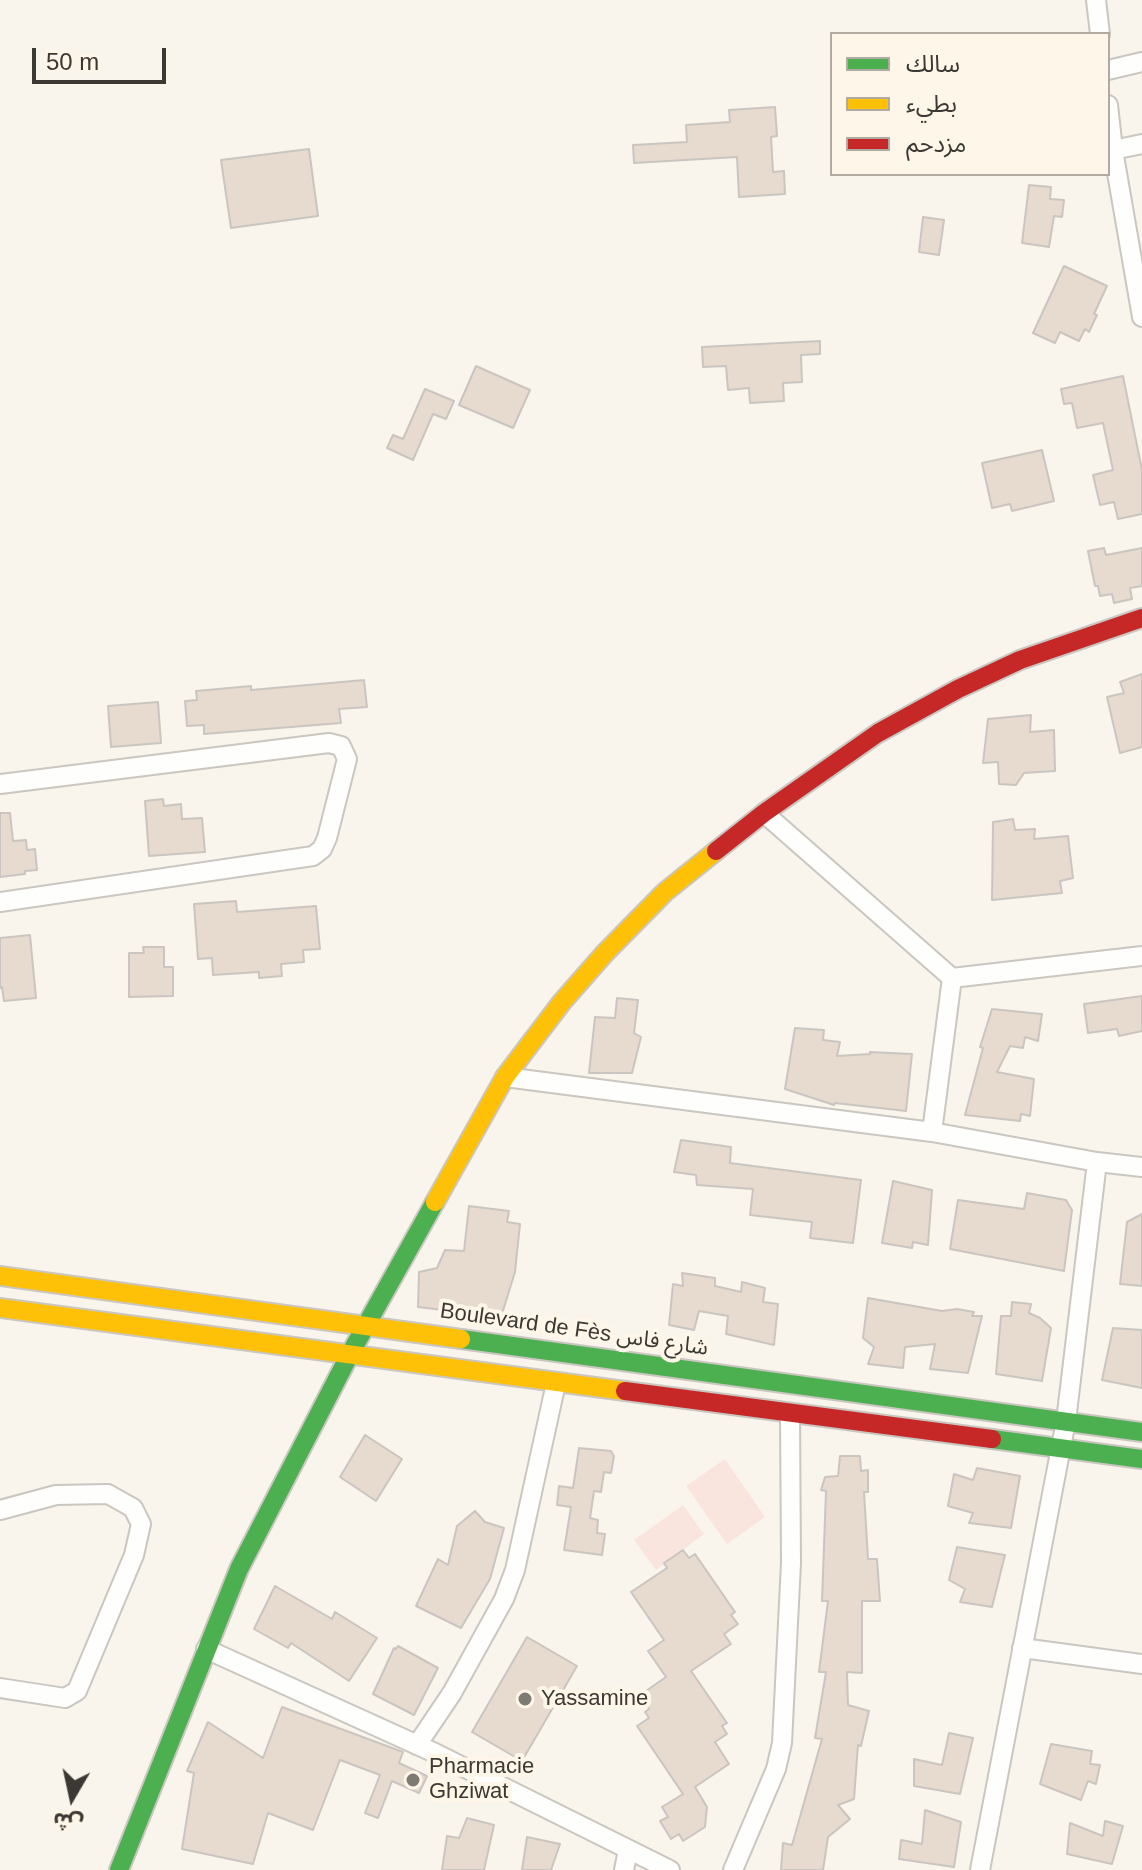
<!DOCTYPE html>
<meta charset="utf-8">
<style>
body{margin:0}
#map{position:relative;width:1142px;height:1870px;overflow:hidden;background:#f9f5ed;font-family:Arial,"Noto Sans Arabic",sans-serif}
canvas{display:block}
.legend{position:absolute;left:830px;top:32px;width:280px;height:144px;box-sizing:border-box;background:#fef6e8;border:2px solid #b0aaa0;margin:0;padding:10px 14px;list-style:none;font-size:24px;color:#3c3934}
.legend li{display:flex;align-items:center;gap:16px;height:40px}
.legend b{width:40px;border:2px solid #b0aaa0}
.north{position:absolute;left:32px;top:1758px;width:80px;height:80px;-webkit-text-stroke:6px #fef6e8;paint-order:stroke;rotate:189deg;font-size:22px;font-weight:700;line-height:32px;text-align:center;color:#3c3934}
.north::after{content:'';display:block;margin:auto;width:28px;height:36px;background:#3c3934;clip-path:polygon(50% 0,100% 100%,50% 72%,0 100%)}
.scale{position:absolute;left:32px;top:48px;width:134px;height:36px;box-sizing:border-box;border:4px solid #3c3934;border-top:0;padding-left:10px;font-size:24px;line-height:28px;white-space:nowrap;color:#3c3934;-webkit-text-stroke:6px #fef6e8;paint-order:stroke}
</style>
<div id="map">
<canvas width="1142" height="1870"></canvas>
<ul class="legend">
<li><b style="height:10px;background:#4caf50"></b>سالك</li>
<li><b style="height:10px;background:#ffc107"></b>بطيء</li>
<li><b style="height:10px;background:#c62828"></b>مزدحم</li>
</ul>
<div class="north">ش</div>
<div class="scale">50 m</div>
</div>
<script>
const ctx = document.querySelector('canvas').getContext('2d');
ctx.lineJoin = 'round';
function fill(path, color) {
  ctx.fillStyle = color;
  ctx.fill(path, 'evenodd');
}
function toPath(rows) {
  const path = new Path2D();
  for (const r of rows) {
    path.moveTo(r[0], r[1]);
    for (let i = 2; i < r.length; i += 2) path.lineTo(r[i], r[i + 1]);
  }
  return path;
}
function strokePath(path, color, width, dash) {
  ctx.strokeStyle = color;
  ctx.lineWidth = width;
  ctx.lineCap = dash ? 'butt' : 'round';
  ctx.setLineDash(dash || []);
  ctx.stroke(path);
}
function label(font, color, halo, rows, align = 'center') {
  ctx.font = font + ' Arial,"Noto Sans Arabic",sans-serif';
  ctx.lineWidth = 8;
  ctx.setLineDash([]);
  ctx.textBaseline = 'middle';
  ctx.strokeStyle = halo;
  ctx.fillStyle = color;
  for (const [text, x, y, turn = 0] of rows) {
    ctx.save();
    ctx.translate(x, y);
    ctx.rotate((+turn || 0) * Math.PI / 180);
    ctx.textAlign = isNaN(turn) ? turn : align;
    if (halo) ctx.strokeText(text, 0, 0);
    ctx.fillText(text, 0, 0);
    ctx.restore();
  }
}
const green = toPath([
 [725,1459,765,1517,727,1544,686,1486],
 [683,1505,704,1534,656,1570,634,1540]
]);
const building = toPath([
 [775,107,777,136,771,137,773,172,784,171,785,194,739,197,737,157,634,163,633,145,687,142,686,125,730,122,729,110,775,107],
 [309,149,318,216,231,228,221,160,309,149],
 [1029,185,1051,187,1050,199,1064,200,1062,217,1054,216,1049,247,1022,243,1029,185],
 [923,217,944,220,939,255,919,252,923,217],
 [1064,266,1107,286,1094,314,1097,315,1089,332,1085,329,1079,341,1060,332,1055,343,1033,333,1064,266],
 [820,341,820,354,801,355,802,382,783,383,784,401,750,403,749,388,728,390,726,366,703,367,702,347,820,341],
 [476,366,530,390,513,428,459,405,476,366],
 [1123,376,1142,470,1142,514,1118,519,1114,502,1100,505,1093,475,1113,470,1103,423,1077,428,1072,403,1064,404,1061,389,1123,376],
 [425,389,454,401,446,419,433,414,413,460,387,448,393,435,403,439,425,389],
 [1042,450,1054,501,1012,511,1010,504,992,508,982,463,1042,450],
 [1104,548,1106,555,1142,548,1142,586,1130,588,1132,599,1114,603,1112,594,1100,596,1098,586,1095,586,1088,551,1104,548],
 [1142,674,1142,747,1120,753,1107,697,1124,693,1120,682,1142,674],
 [364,680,367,707,339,709,341,723,204,734,204,725,187,726,185,701,197,700,196,691,251,686,251,690,364,680],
 [158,702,161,743,111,747,108,706,158,702],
 [1031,715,1030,732,1054,730,1055,771,1024,773,1016,785,999,784,998,762,983,763,988,719,1031,715],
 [163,799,164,806,181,804,182,819,202,818,205,852,149,856,145,801,163,799],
 [0,813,10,813,13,841,26,840,27,850,35,849,37,870,25,871,25,874,0,877,0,813],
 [1013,819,1015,830,1035,829,1034,839,1068,836,1073,878,1060,881,1062,893,992,900,993,822,1013,819],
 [236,901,237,912,316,906,320,949,303,950,304,962,281,964,282,976,259,978,259,972,213,975,212,958,198,959,194,904,236,901],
 [30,935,36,998,4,1001,2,987,0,988,0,938,30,935],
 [143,947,164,947,164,967,173,967,173,996,129,997,129,953,144,953,143,947],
 [1142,996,1142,1031,1119,1036,1117,1029,1088,1033,1084,1004,1142,996],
 [617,998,638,1000,634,1033,641,1037,632,1073,589,1073,595,1017,615,1018,617,998],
 [992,1009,1042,1014,1038,1041,1025,1037,1023,1048,1010,1046,997,1072,1034,1079,1030,1116,1021,1114,1020,1121,965,1115,983,1048,980,1047,992,1009],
 [795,1028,824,1030,823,1040,840,1042,837,1056,870,1054,870,1052,912,1054,906,1111,835,1103,834,1105,785,1089,795,1028],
 [681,1140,731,1147,730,1163,861,1180,853,1243,810,1238,812,1222,750,1215,753,1189,697,1185,696,1175,674,1172,681,1140],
 [893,1181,932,1190,928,1245,913,1242,912,1248,882,1243,893,1181],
 [1027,1193,1066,1200,1072,1210,1064,1271,950,1249,958,1200,1024,1209,1027,1193],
 [469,1206,509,1211,507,1222,520,1224,515,1272,501,1317,418,1307,419,1272,437,1268,445,1250,464,1251,469,1206],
 [1142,1214,1142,1286,1120,1284,1127,1222,1142,1214],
 [682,1273,715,1278,715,1286,741,1292,742,1282,765,1288,763,1302,778,1304,774,1345,726,1334,728,1316,699,1311,694,1330,669,1325,673,1284,683,1286,682,1273],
 [868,1298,942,1311,957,1309,974,1312,972,1316,982,1316,968,1373,930,1369,935,1344,905,1347,903,1368,868,1364,874,1347,863,1338,868,1298],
 [1012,1302,1031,1304,1029,1313,1040,1318,1051,1328,1042,1381,996,1374,1001,1316,1011,1316,1012,1302],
 [1113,1328,1142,1330,1142,1388,1102,1380,1113,1328],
 [365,1435,402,1459,376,1501,340,1477,365,1435],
 [579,1448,611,1451,614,1456,611,1473,604,1472,601,1492,594,1491,590,1518,598,1520,597,1533,605,1534,602,1555,564,1550,571,1507,557,1505,559,1486,573,1488,579,1448],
 [840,1456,860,1456,861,1471,868,1470,868,1492,864,1492,868,1559,877,1559,880,1601,862,1601,862,1673,847,1672,848,1705,869,1711,861,1746,858,1745,854,1799,838,1805,850,1819,828,1837,823,1870,781,1870,783,1843,792,1845,822,1739,815,1738,826,1672,819,1672,828,1601,822,1601,826,1491,821,1490,825,1477,838,1476,840,1456],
 [977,1468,1020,1476,1011,1528,969,1523,973,1513,948,1506,954,1474,973,1480,977,1468],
 [475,1511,485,1522,504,1528,490,1579,461,1628,416,1606,438,1559,448,1565,457,1526,475,1511],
 [957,1547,1005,1555,992,1607,960,1602,965,1589,949,1580,957,1547],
 [683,1550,689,1558,695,1554,735,1612,731,1615,738,1624,724,1634,731,1644,691,1671,727,1723,722,1726,727,1734,715,1742,729,1764,695,1787,707,1807,705,1827,683,1841,679,1834,671,1839,660,1821,668,1817,662,1807,683,1794,637,1726,649,1718,645,1712,649,1709,640,1695,666,1677,648,1651,664,1640,631,1592,667,1568,664,1563,683,1550],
 [275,1586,332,1619,335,1612,377,1638,349,1681,291,1643,288,1648,254,1629,275,1586],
 [527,1637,577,1666,522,1761,472,1732,527,1637],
 [398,1646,438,1668,414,1715,373,1694,394,1648,396,1649,398,1646],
 [282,1707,403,1752,399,1763,427,1776,419,1793,392,1781,378,1818,365,1813,380,1775,340,1760,313,1830,268,1813,253,1864,182,1849,194,1773,187,1771,208,1722,263,1758,282,1707],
 [949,1733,973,1738,960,1794,914,1786,914,1759,942,1765,949,1733],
 [1051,1744,1092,1751,1090,1764,1100,1765,1096,1784,1088,1781,1081,1800,1040,1784,1051,1744],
 [925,1810,961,1822,954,1867,899,1859,901,1840,922,1844,925,1810],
 [467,1818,494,1825,484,1870,442,1870,447,1836,459,1838,467,1818],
 [1105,1821,1123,1826,1112,1864,1067,1854,1070,1823,1103,1836,1105,1821],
 [527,1837,560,1844,551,1870,522,1870,527,1837]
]);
const street = toPath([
 [1096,0,1100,34],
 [1108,70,1142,62],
 [1108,105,1113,150,1142,317],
 [1113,150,1142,144],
 [0,784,329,743,341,746,347,759,327,838,322,849,313,856,0,902],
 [764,813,952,978,1142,956],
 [505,1077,932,1132,1097,1162,1142,1167],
 [932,1132,952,978],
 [0,1510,56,1495,108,1494,133,1508,141,1524,134,1555,77,1691,65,1698,0,1688],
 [1022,1648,1142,1664],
 [206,1649,435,1753,670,1870],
 [417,1745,452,1693,504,1599,515,1570,556,1383],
 [624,1870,628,1850],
 [733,1870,776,1769,782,1743,791,1563,790,1414],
 [980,1870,1066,1421,1097,1162]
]);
const fast = toPath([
 [461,1339,1142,1432],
 [992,1439,1142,1459],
 [119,1870,239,1569,350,1354,435,1202]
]);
const slow = toPath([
 [435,1202,505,1077,562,1002,605,953,665,892,716,851],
 [0,1276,461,1339],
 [0,1308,625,1391]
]);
const jam = toPath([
 [716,851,764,813,878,733,958,689,1020,660,1142,618],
 [625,1391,992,1439]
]);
const markers = [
 [525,1699,8,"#7e7b75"],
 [413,1780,8,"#7e7b75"]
];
const streetNames = [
 ["Boulevard de Fès شارع فاس",574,1330,8]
];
const poiNames = [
 ["Yassamine",541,1699],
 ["Pharmacie",429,1767],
 ["Ghziwat",429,1792]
];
fill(green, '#fae5de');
fill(building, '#e7dace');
strokePath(building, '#cac5c0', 2);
strokePath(street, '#cac6c0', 22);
strokePath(fast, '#cac6c0', 22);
strokePath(slow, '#cac6c0', 22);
strokePath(jam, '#cac6c0', 22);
strokePath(street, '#fefefc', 18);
strokePath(fast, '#4caf50', 18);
strokePath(slow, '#ffc107', 18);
strokePath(jam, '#c62828', 18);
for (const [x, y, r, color] of markers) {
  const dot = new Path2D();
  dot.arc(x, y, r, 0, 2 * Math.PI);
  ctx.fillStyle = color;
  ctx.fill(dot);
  strokePath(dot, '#fef6e8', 3);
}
label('22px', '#3c3934', '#fef6e8', streetNames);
label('22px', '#3c3934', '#fef6e8', poiNames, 'left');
</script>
